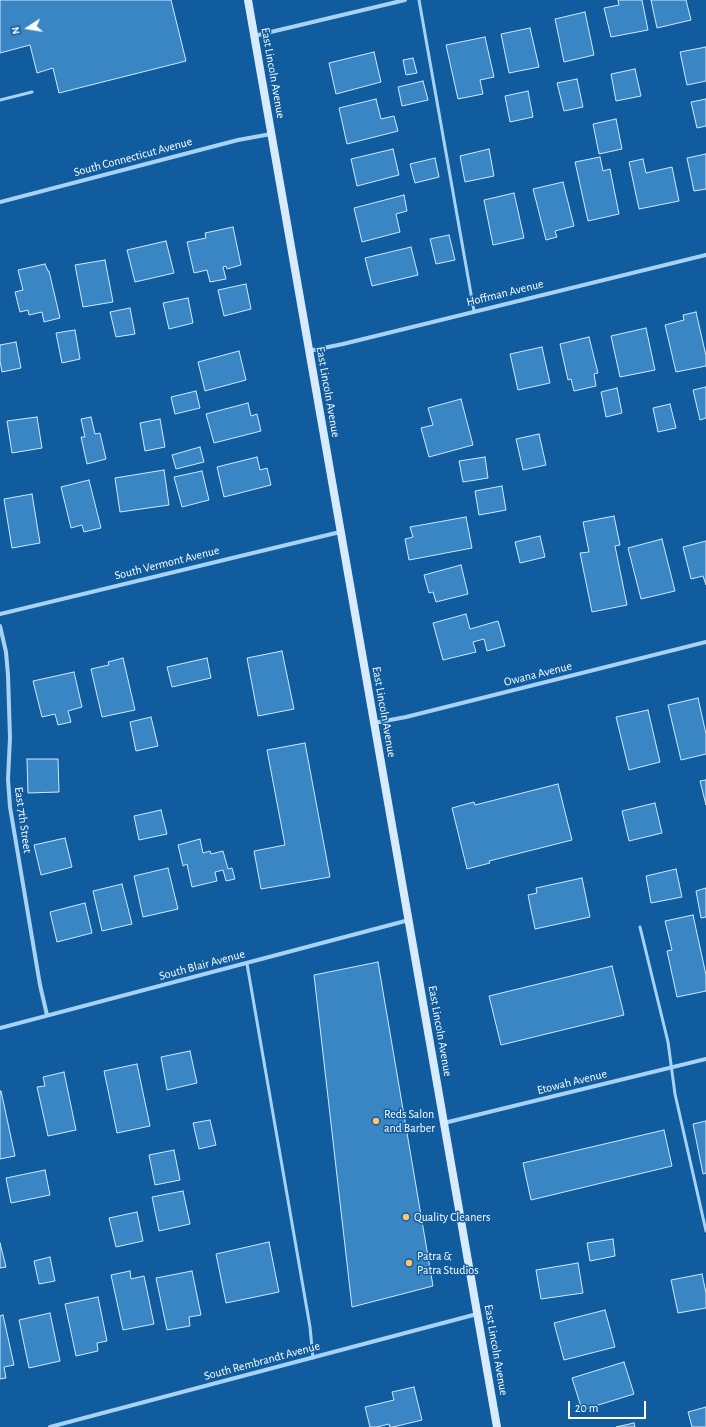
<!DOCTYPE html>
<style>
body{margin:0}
#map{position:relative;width:706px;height:1427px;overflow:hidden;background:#115c9e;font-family:"Alegreya Sans",sans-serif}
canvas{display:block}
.north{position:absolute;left:8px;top:8px;width:40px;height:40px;-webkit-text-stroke:3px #115c9e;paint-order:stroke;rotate:258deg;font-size:11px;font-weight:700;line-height:16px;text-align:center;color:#fff}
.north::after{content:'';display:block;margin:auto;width:14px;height:18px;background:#fff;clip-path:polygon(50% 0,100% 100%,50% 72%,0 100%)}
.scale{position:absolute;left:568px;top:1401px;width:78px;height:18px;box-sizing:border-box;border:2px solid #fff;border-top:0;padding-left:5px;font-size:12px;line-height:14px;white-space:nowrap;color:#fff;-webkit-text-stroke:3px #115c9e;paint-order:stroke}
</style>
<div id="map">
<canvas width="706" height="1427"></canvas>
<div class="north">N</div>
<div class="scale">20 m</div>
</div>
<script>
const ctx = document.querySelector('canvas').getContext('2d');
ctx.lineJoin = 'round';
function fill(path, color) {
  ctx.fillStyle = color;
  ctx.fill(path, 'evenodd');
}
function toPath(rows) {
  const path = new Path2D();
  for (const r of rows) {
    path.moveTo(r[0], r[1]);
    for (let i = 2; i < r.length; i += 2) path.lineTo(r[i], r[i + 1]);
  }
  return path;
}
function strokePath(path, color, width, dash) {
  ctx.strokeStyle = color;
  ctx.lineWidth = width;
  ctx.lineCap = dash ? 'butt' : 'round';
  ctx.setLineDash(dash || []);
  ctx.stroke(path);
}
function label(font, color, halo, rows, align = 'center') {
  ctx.font = font + ' "Alegreya Sans",sans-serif';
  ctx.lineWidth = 3;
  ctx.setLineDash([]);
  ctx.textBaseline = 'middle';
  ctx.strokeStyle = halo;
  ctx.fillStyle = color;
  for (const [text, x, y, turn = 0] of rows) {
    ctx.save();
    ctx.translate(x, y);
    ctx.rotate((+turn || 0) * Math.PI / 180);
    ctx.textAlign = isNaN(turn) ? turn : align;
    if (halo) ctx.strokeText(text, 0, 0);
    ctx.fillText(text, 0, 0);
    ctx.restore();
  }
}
const building = toPath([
 [0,0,171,0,186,61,59,93,53,68,37,73,30,45,0,53,0,0],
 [618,0,642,0,648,30,611,37,604,8,619,5,618,0],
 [651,0,686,0,691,20,657,28,651,0],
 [585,12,594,55,564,62,555,19,585,12],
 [530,28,539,67,509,73,501,34,530,28],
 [485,37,494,77,480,80,483,94,458,99,446,45,485,37],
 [706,47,706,81,687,85,680,52,706,47],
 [374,52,381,82,336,94,329,63,374,52],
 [413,58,417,73,406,75,403,60,413,58],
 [635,69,641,96,616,101,611,74,635,69],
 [577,79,583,107,564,111,557,83,577,79],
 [423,81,428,100,402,106,398,87,423,81],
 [528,91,533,117,510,122,505,96,528,91],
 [376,99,381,119,394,116,398,131,347,144,339,108,376,99],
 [706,99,706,126,697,128,691,102,706,99],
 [616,119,622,149,599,154,593,124,616,119],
 [393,149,399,175,357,186,351,159,393,149],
 [489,149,494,176,465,182,460,156,489,149],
 [706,154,706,189,694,191,687,158,706,154],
 [600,157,603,171,610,169,619,214,588,221,575,162,600,157],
 [435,158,439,177,415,183,410,164,435,158],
 [643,159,646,173,672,167,679,201,639,209,629,162,643,159],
 [563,182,574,226,555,231,557,237,546,240,533,189,563,182],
 [514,193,524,238,493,245,484,200,514,193],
 [404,195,407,211,396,214,400,232,362,242,354,208,404,195],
 [233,227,241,265,227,269,226,266,223,267,226,279,210,282,207,270,194,273,187,242,206,238,205,233,233,227],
 [449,235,455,260,436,264,430,239,449,235],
 [166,241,174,273,135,282,127,250,166,241],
 [411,247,418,275,372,286,365,258,411,247],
 [105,260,113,302,83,307,75,265,105,260],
 [45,264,48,271,49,271,60,318,44,322,42,312,29,315,28,310,20,312,15,292,23,290,18,270,45,264],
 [246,284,251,309,224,316,218,290,246,284],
 [188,298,193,323,169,329,163,303,188,298],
 [130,308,135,334,116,337,110,312,130,308],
 [696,312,706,356,706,366,676,372,665,325,684,320,683,315,696,312],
 [646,328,655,370,620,377,611,336,646,328],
 [75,330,80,359,62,363,56,333,75,330],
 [589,337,598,373,594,374,596,386,574,391,571,379,568,380,560,344,589,337],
 [16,342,21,368,2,372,0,361,0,345,16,342],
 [542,347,550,383,518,390,510,354,542,347],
 [239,351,246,380,205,391,198,362,239,351],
 [706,387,706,418,700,420,693,390,706,387],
 [617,388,622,413,606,417,601,392,617,388],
 [196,391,200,408,175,414,171,397,196,391],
 [461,399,473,445,429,457,421,428,433,425,428,408,461,399],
 [248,403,251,416,257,414,261,431,214,443,206,414,248,403],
 [670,404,676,428,658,432,653,408,670,404],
 [37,417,42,448,12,453,7,421,37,417],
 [91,417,95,434,100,433,106,459,87,464,81,437,85,437,81,419,91,417],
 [160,419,165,447,145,451,140,423,160,419],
 [539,434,546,465,523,470,516,439,539,434],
 [200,447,204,462,176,469,172,455,200,447],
 [257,457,260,470,267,468,271,485,224,497,217,467,257,457],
 [485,457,488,478,463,482,459,461,485,457],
 [164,470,169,505,120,512,115,478,164,470],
 [202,471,209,500,182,507,174,477,202,471],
 [89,480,101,528,84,532,82,525,71,528,61,487,89,480],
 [502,486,506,510,479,515,475,491,502,486],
 [32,494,40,543,12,548,4,499,32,494],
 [614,516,620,545,615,546,627,605,592,612,580,553,589,552,583,522,614,516],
 [466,517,472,548,409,560,405,539,413,537,410,527,466,517],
 [540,536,545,557,520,563,515,542,540,536],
 [662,539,675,591,641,599,628,548,662,539],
 [706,541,706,585,703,576,691,579,683,547,706,541],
 [461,565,468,594,436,602,433,592,429,593,424,575,461,565],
 [466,614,470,629,498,621,505,646,487,651,484,639,473,642,476,652,443,660,433,623,466,614],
 [282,651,294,709,258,716,247,658,282,651],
 [123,658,135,710,102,717,91,669,109,665,108,662,123,658],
 [207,658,211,678,172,687,167,667,207,658],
 [74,672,82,707,68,711,71,722,58,725,55,714,42,717,33,681,74,672],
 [698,698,706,734,706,754,681,760,668,705,698,698],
 [648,710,660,762,629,770,616,717,648,710],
 [151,717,158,746,136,751,130,722,151,717],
 [305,743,330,877,261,889,254,851,285,845,267,750,305,743],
 [27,759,58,759,59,792,28,793,27,759],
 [706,780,706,805,700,781,706,780],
 [558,784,572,840,489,861,490,863,467,869,452,808,474,802,475,805,558,784],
 [655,803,662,833,629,841,622,811,655,803],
 [161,810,167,834,139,840,134,816,161,810],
 [65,838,72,867,41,875,34,845,65,838],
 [200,839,203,853,210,851,211,854,223,851,228,869,232,868,235,879,226,881,223,870,215,872,217,881,192,887,187,864,183,866,178,845,200,839],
 [168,868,178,909,143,917,134,876,168,868],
 [676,869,682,897,651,903,646,876,676,869],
 [582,878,590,917,535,929,528,895,537,893,536,888,582,878],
 [122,884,132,924,102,931,93,891,122,884],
 [706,888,706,917,701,918,696,891,706,888],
 [85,903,92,933,57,942,50,912,85,903],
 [693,915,706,975,706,991,677,997,667,951,672,950,665,921,693,915],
 [378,962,433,1286,352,1307,314,975,378,962],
 [612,966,624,1015,501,1045,489,996,612,966],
 [190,1051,197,1083,167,1090,161,1057,190,1051],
 [137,1064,150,1126,117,1133,104,1071,137,1064],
 [64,1072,76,1130,48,1136,37,1087,45,1086,43,1077,64,1072],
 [0,1091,1,1091,15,1156,0,1159,0,1091],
 [210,1120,216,1145,199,1149,193,1123,210,1120],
 [706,1121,706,1173,703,1174,693,1124,706,1121],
 [664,1130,672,1166,531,1200,523,1163,664,1130],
 [174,1150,180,1180,155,1185,149,1155,174,1150],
 [45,1170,50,1195,11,1203,6,1178,45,1170],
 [183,1191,190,1224,159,1231,152,1197,183,1191],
 [137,1212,143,1241,116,1247,109,1218,137,1212],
 [613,1239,615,1256,590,1261,587,1243,613,1239],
 [269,1242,279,1292,226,1303,216,1254,269,1242],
 [0,1243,6,1267,0,1268,0,1243],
 [50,1257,55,1281,39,1284,34,1261,50,1257],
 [578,1263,583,1293,541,1299,536,1270,578,1263],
 [130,1271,131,1279,144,1276,154,1324,123,1330,111,1275,130,1271],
 [192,1271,201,1315,189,1317,190,1326,167,1330,156,1278,192,1271],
 [702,1274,706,1293,706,1308,678,1313,671,1280,702,1274],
 [98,1297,107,1341,97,1343,98,1351,76,1356,65,1304,98,1297],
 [605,1310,615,1347,564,1360,554,1323,605,1310],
 [50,1313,60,1361,29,1368,19,1320,50,1313],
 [3,1315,14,1365,4,1367,6,1378,0,1379,0,1316,3,1315],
 [624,1362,634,1394,582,1410,572,1378,624,1362],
 [414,1387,422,1420,393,1427,390,1427,389,1424,377,1427,370,1427,365,1407,394,1400,392,1392,414,1387],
 [706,1407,706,1427,692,1427,688,1412,706,1407],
 [634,1423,635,1427,616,1427,634,1423]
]);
const lane = toPath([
 [419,0,474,311],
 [0,100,32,92],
 [640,927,668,1042,675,1094,706,1231],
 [247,964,310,1327,313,1358]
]);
const street = toPath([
 [254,36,405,0],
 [0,202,238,140,271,134],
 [309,351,343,344,706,255],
 [0,614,340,532],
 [0,626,6,652,8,675,10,738,8,779,10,807,40,985,47,1015],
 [374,723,406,717,706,642],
 [0,1028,409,920],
 [444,1123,706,1059],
 [50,1427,477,1314]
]);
const secondary = toPath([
 [248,0,497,1427]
]);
const markers = [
 [376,1121,4,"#ffc56a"],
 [406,1217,4,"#ffc56a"],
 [409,1263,4,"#ffc56a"]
];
const streetNames = [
 ["East Lincoln Avenue",273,73,80],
 ["South Connecticut Avenue",133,157,-15],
 ["Hoffman Avenue",505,293,-14],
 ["East Lincoln Avenue",328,392,80],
 ["South Vermont Avenue",167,563,-14],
 ["Owana Avenue",538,674,-14],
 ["East Lincoln Avenue",384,712,80],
 ["East 7th Street",23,820,82],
 ["South Blair Avenue",202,965,-15],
 ["East Lincoln Avenue",440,1031,80],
 ["Etowah Avenue",572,1082,-14],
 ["East Lincoln Avenue",496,1350,80],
 ["South Rembrandt Avenue",262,1361,-15]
];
const poiNames = [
 ["Reds Salon",384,1114],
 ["and Barber",384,1128],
 ["Quality Cleaners",414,1217],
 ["Patra &",417,1256],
 ["Patra Studios",417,1270]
];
fill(building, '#3a86c5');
strokePath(building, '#cfe9fe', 1);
strokePath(lane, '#a7d2f5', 3);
strokePath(street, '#a7d2f5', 4);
strokePath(secondary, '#d7ebfd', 8);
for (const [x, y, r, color] of markers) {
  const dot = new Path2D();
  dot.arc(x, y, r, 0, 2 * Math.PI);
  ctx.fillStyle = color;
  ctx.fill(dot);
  strokePath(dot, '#115c9e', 1.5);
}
label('12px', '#fff', '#115c9e', streetNames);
label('12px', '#fff', '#115c9e', poiNames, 'left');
</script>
